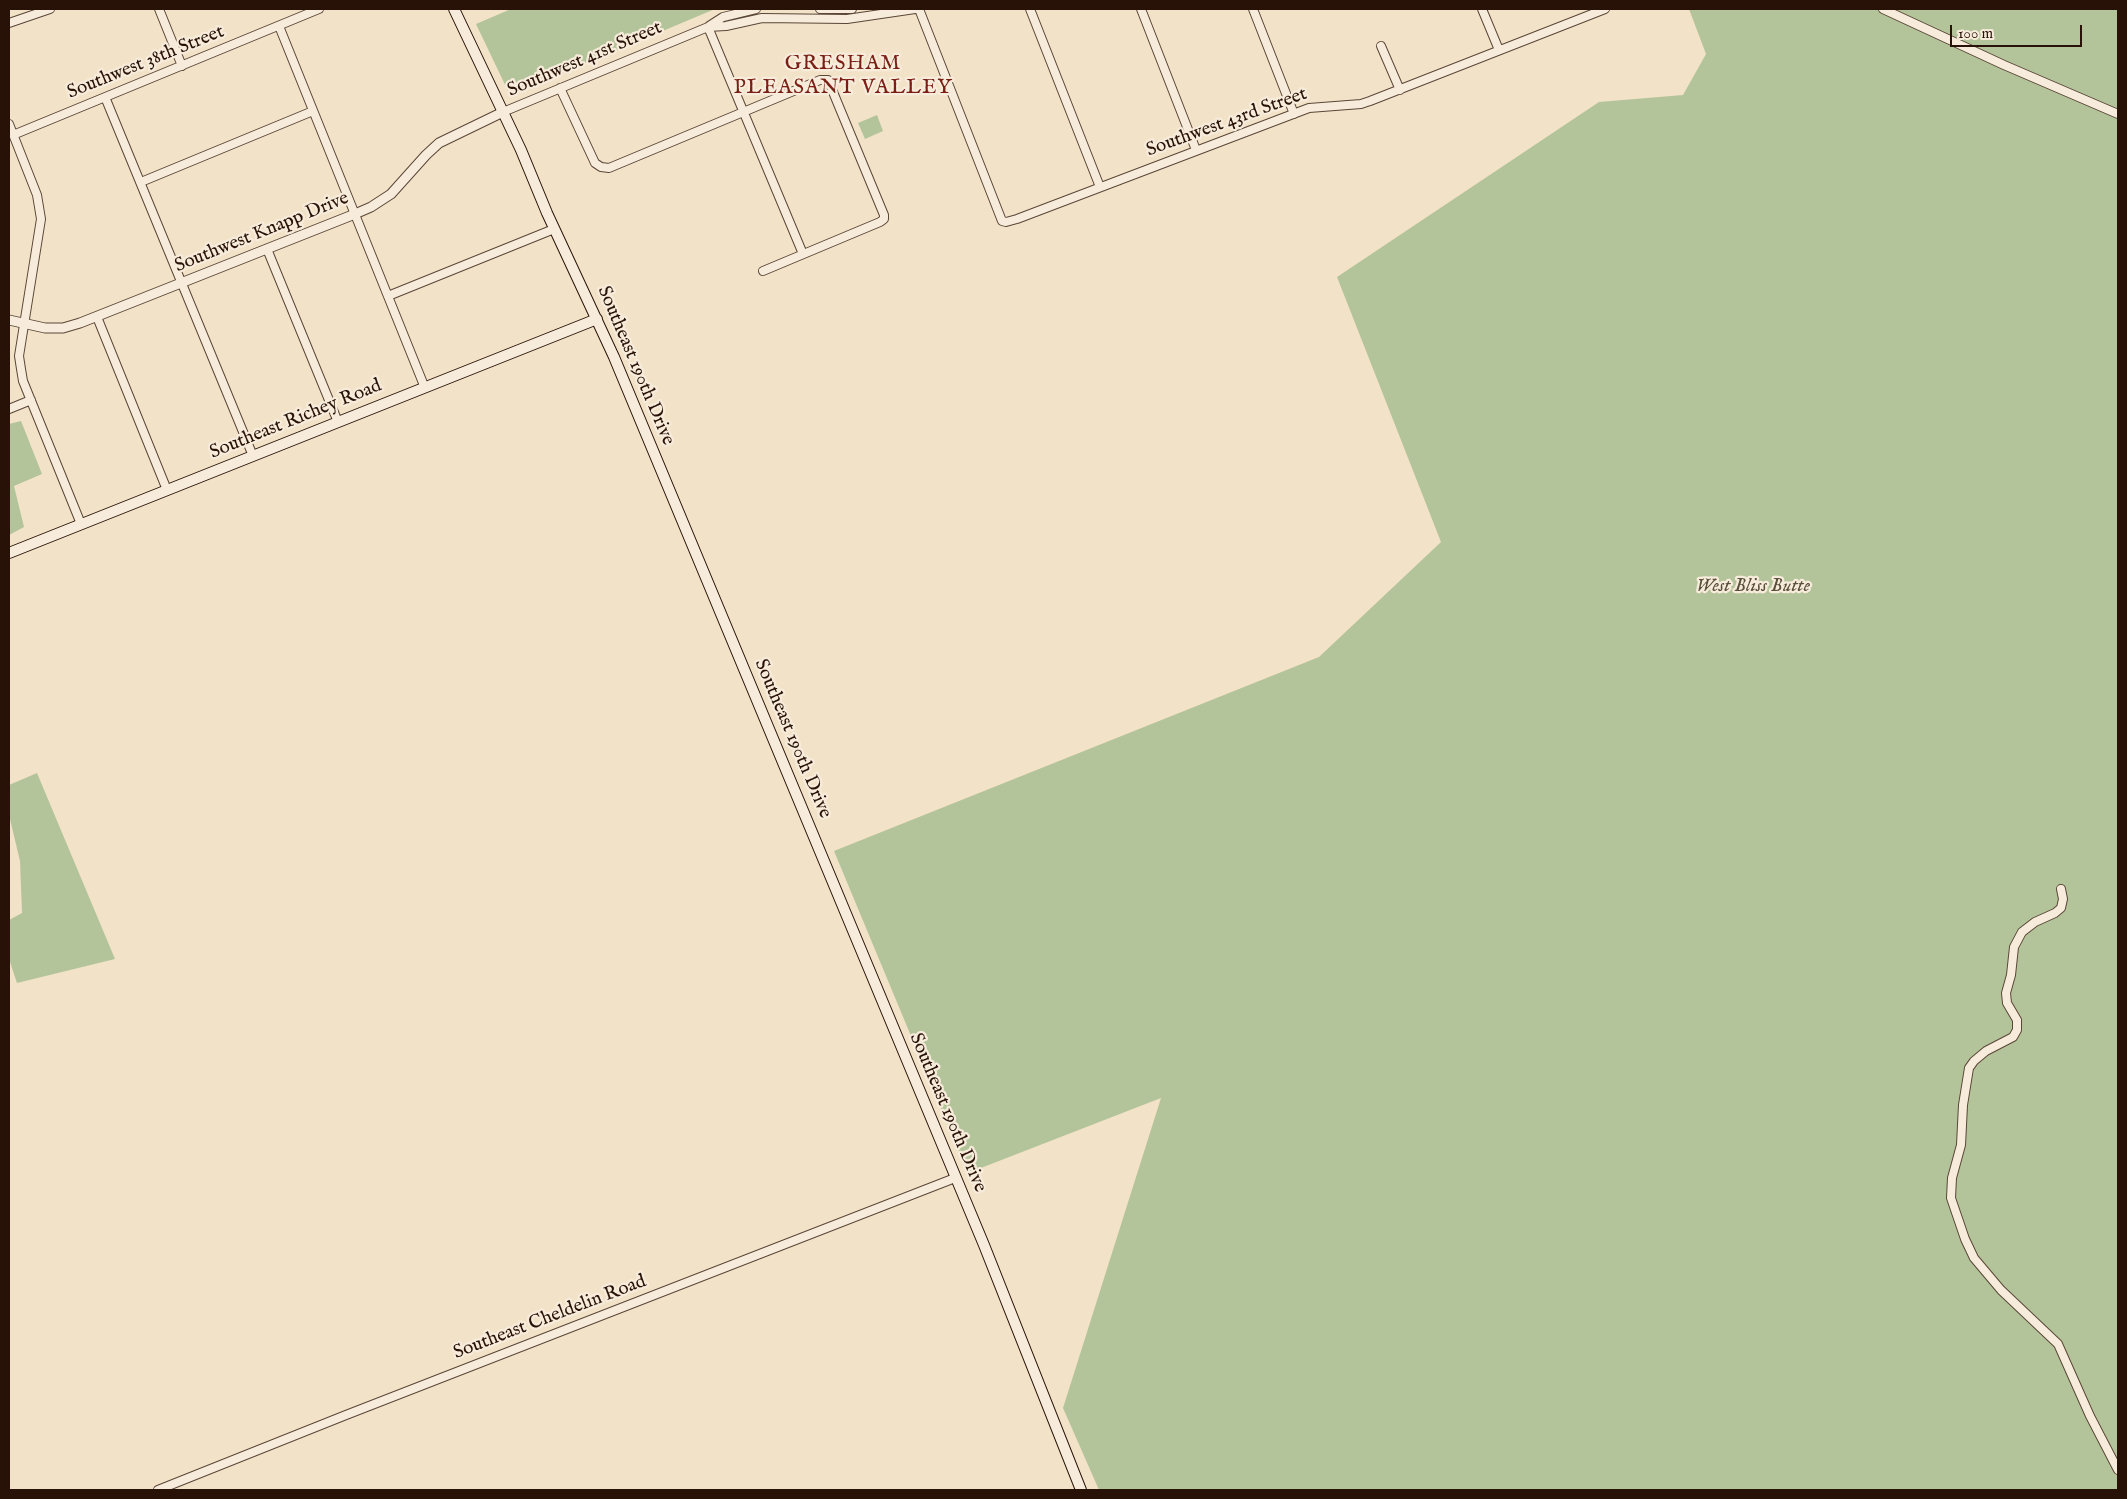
<!DOCTYPE html>
<style>
body{margin:0}
#map{position:relative;width:2127px;height:1499px;overflow:hidden;background:#f2e2c7;font-family:"IM FELL English",serif}
canvas{display:block}
.frame{position:absolute;inset:0;border:10px solid #281207;pointer-events:none}
.scale{position:absolute;left:1950px;top:25px;width:132px;height:22px;box-sizing:border-box;border:2px solid #281207;border-top:0;padding-left:6px;font-size:15px;line-height:18px;white-space:nowrap;color:#281207;-webkit-text-stroke:4px #f7ecdb;paint-order:stroke}
</style>
<div id="map">
<canvas width="2127" height="1499"></canvas>
<div class="frame"></div>
<div class="scale">100 m</div>
</div>
<script>
const ctx = document.querySelector('canvas').getContext('2d');
ctx.lineJoin = 'round';
function fill(path, color) {
  ctx.fillStyle = color;
  ctx.fill(path, 'evenodd');
}
function toPath(rows) {
  const path = new Path2D();
  for (const r of rows) {
    path.moveTo(r[0], r[1]);
    for (let i = 2; i < r.length; i += 2) path.lineTo(r[i], r[i + 1]);
  }
  return path;
}
function strokePath(path, color, width, dash) {
  ctx.strokeStyle = color;
  ctx.lineWidth = width;
  ctx.lineCap = dash ? 'butt' : 'round';
  ctx.setLineDash(dash || []);
  ctx.stroke(path);
}
function label(font, color, halo, rows, align = 'center') {
  ctx.font = font + ' "IM FELL English",serif';
  ctx.lineWidth = 4.5;
  ctx.setLineDash([]);
  ctx.textBaseline = 'middle';
  ctx.strokeStyle = halo;
  ctx.fillStyle = color;
  for (const [text, x, y, turn = 0] of rows) {
    ctx.save();
    ctx.translate(x, y);
    ctx.rotate((+turn || 0) * Math.PI / 180);
    ctx.textAlign = isNaN(turn) ? turn : align;
    if (halo) ctx.strokeText(text, 0, 0);
    ctx.fillText(text, 0, 0);
    ctx.restore();
  }
}
const green = toPath([
 [511,9,715,9,608,54,534,84,508,91,476,24],
 [1689,9,2118,9,2118,1490,1099,1490,1063,1408,1161,1098,968,1173,834,851,1319,657,1441,542,1337,277,1599,102,1683,95,1706,54],
 [877,115,883,131,865,139,858,123],
 [21,421,42,474,14,486,24,527,9,535,9,424],
 [37,773,115,959,17,983,9,959,9,920,22,913,20,861,9,815,9,785]
]);
const minor = toPath([
 [159,9,182,66],
 [820,9,852,9],
 [919,9,1002,221,1006,222,1017,219,1309,108,1361,104,1370,101,1605,9],
 [1030,9,1100,187],
 [1141,9,1196,150],
 [1253,9,1294,114],
 [1482,9,1499,50],
 [1883,9,2004,65,2118,114],
 [9,23,50,9],
 [279,26,425,388],
 [709,26,723,17,756,9],
 [708,27,803,254],
 [1381,46,1400,90],
 [560,88,595,163,601,167,609,168,820,80,828,80,884,215,884,219,880,222,763,271],
 [105,97,253,456],
 [503,112,708,27,726,26,762,18,847,19,915,9],
 [9,124,37,195,41,219,19,356,21,369,23,381,81,524],
 [13,135,319,9],
 [141,182,313,111],
 [267,249,338,422],
 [388,296,554,229],
 [97,317,167,490],
 [9,409,31,400],
 [2061,889,2063,899,2061,908,2055,913,2035,922,2022,932,2014,947,2011,975,2006,993,2007,1003,2017,1020,2017,1030,2013,1037,1986,1051,1974,1061,1969,1068,1963,1105,1961,1145,1952,1178,1951,1198,1965,1239,1974,1258,2001,1290,2058,1344,2090,1416,2118,1470],
 [158,1490,346,1415,955,1178]
]);
const tertiary = toPath([
 [9,320,45,328,63,328,80,323,355,214,371,207,391,194,426,155,439,143,503,112]
]);
const secondary = toPath([
 [454,9,521,150,547,213,614,357,984,1245,1081,1490],
 [9,553,597,319]
]);
const streetNames = [
 ["Southwest 41st Street",585,60,-23],
 ["Southwest 38th Street",146,63,-22],
 ["Southwest 43rd Street",1227,123,-20],
 ["Southwest Knapp Drive",262,233,-22],
 ["Southeast 190th Drive",635,366,67],
 ["Southeast Richey Road",296,420,-22],
 ["Southeast 190th Drive",792,739,67],
 ["Southeast 190th Drive",947,1113,67],
 ["Southeast Cheldelin Road",550,1318,-21]
];
const parkNames = [
 ["West Bliss Butte",1753,587]
];
const quarterNames = [
 ["GRESHAM",843,65],
 ["PLEASANT VALLEY",843,89]
];
fill(green, '#b4c49a');
strokePath(minor, '#5a4637', 10);
strokePath(tertiary, '#5a4637', 11);
strokePath(secondary, '#281207', 12);
strokePath(minor, '#f7ecdb', 8);
strokePath(tertiary, '#f7ecdb', 9);
strokePath(secondary, '#f7ecdb', 10);
label('19px', '#281207', '#f7ecdb', streetNames);
label('italic 19px', '#59503a', '#f7ecdb', parkNames);
ctx.letterSpacing = '1px';
label('21px', '#7a1f14', '#f7ecdb', quarterNames);
ctx.letterSpacing = '0px';
</script>
